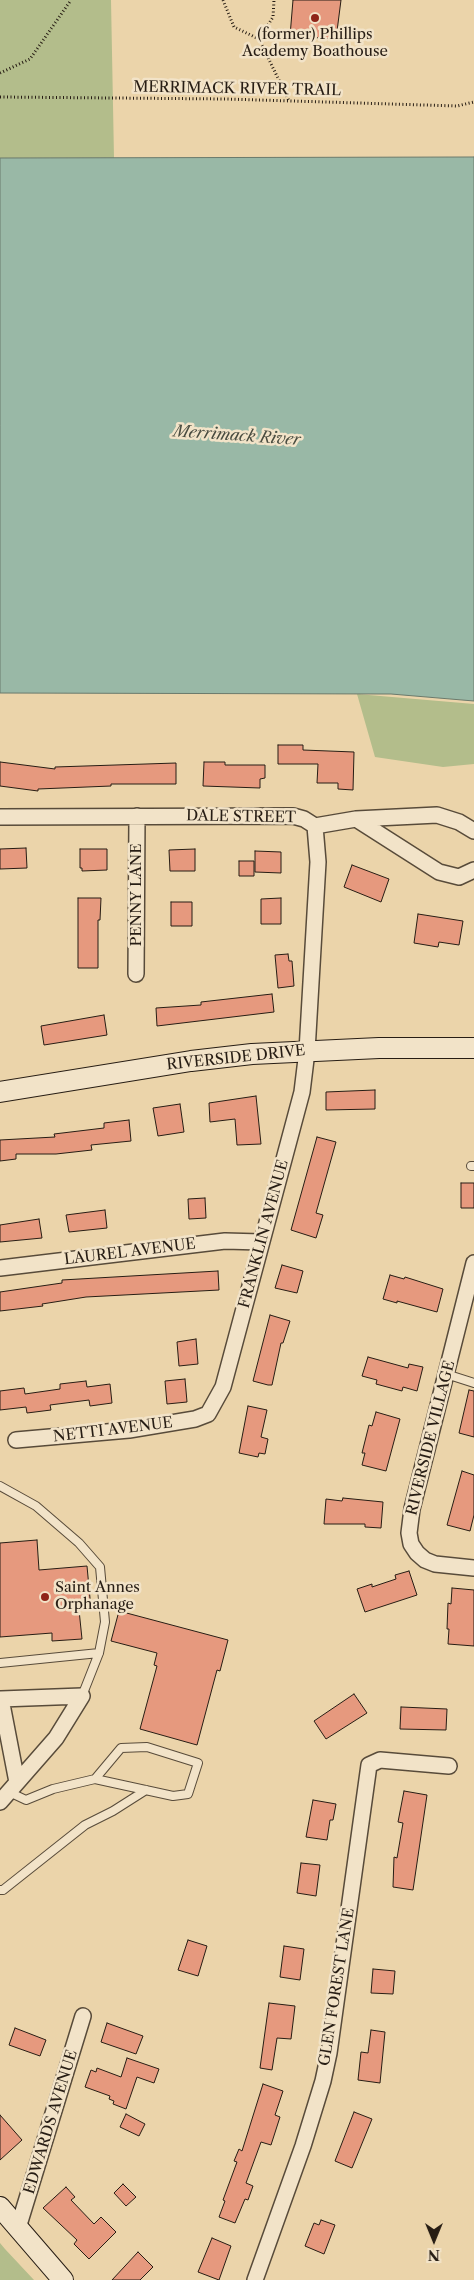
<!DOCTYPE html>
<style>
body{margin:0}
#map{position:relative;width:474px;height:2280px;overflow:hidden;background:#ebd4aa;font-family:"Libre Caslon Text",serif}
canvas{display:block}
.north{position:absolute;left:409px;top:2215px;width:50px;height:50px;-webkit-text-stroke:4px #f2e3c8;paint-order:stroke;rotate:180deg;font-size:14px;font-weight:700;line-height:20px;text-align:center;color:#271d14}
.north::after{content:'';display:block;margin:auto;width:18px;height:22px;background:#271d14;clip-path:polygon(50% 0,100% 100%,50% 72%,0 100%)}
</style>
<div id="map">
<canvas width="474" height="2280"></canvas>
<div class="north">N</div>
</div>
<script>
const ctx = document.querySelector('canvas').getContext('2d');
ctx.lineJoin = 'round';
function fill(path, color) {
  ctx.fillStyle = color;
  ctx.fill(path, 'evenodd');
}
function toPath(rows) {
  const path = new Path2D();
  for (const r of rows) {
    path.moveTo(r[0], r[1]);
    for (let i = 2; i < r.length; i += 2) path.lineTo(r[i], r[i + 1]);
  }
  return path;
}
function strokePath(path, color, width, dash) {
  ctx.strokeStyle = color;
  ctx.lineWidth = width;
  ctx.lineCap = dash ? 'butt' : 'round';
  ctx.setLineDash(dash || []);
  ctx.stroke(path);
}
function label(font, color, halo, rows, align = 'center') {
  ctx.font = font + ' "Libre Caslon Text",serif';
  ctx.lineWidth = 5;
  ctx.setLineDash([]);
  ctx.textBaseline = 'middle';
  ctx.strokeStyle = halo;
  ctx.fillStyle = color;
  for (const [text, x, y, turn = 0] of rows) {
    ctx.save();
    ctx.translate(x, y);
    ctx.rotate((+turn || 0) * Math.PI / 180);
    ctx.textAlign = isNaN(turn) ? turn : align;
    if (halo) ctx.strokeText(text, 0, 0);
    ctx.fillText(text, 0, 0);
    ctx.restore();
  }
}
const green = toPath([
 [0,0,111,0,114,158,0,158],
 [357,694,474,704,474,764,443,767,375,757],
 [0,2243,5,2249,34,2280,0,2280]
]);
const water = toPath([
 [474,157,474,701,391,694,0,693,0,158,474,157]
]);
const building = toPath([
 [293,0,341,0,336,39,290,36,293,0],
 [278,745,303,745,303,750,354,752,353,790,338,789,338,783,317,783,318,764,278,764,278,745],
 [0,762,55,769,55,767,176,763,176,784,111,784,111,786,38,789,38,791,0,786,0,762],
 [204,762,225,762,225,765,265,765,265,778,260,779,260,788,203,786,204,762],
 [26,848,27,868,0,869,0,849,26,848],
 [80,849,107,849,107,870,82,871,82,868,80,868,80,849],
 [195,849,195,871,170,871,169,850,195,849],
 [255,851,281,852,281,873,255,872,255,851],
 [239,861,254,861,254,876,239,876,239,861],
 [352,865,389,879,381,902,344,887,352,865],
 [78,898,101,898,100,920,98,920,98,968,78,968,78,898],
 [281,898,281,924,261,924,261,899,281,898],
 [171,902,192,902,192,926,171,926,171,902],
 [418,914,463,921,459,945,439,942,438,947,414,943,418,914],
 [288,954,289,961,292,961,294,986,278,988,275,955,288,954],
 [272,994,274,1012,157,1026,156,1008,201,1005,201,1002,272,994],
 [104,1015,107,1035,44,1045,41,1026,104,1015],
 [375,1090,375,1109,326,1110,326,1092,375,1090],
 [256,1096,261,1144,237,1145,235,1119,210,1122,209,1103,256,1096],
 [180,1104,184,1132,158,1136,153,1108,180,1104],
 [129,1120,131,1141,91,1145,92,1150,56,1154,16,1154,16,1159,0,1161,0,1140,55,1137,54,1134,104,1128,104,1123,129,1120],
 [317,1137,336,1142,316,1213,323,1215,316,1238,291,1230,317,1137],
 [461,1183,474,1183,474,1208,461,1208,461,1183],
 [205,1198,206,1218,189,1219,188,1199,205,1198],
 [105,1210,107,1228,69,1232,66,1215,105,1210],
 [39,1219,42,1238,0,1242,0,1225,39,1219],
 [282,1265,303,1271,297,1293,275,1288,282,1265],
 [218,1271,219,1290,86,1297,42,1304,43,1306,0,1311,0,1292,62,1283,62,1280,218,1271],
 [390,1275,404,1279,405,1277,443,1289,437,1312,397,1301,397,1303,383,1299,390,1275],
 [270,1315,290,1321,283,1343,281,1343,272,1385,268,1385,253,1381,270,1315],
 [196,1339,198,1364,179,1366,177,1342,196,1339],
 [368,1357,408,1368,409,1364,423,1367,417,1391,403,1387,402,1391,376,1384,377,1380,362,1376,368,1357],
 [185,1379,187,1402,167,1404,165,1381,185,1379],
 [86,1381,87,1387,110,1384,112,1403,90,1406,89,1400,50,1405,51,1410,27,1413,26,1407,0,1410,0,1391,24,1388,25,1394,60,1389,60,1384,86,1381],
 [469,1390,474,1391,474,1437,459,1433,469,1390],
 [248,1406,267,1410,261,1437,268,1439,265,1454,259,1453,258,1457,239,1453,248,1406],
 [376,1412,400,1419,386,1471,362,1465,365,1453,362,1453,369,1425,372,1426,376,1412],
 [462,1471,474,1475,474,1515,470,1531,447,1525,462,1471],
 [343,1498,383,1502,381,1528,365,1527,365,1524,324,1524,326,1499,342,1501,343,1498],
 [37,1540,39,1570,87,1566,91,1609,79,1610,82,1639,52,1641,52,1633,0,1637,0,1543,37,1540],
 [409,1571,417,1595,365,1612,357,1589,372,1584,372,1587,396,1579,395,1575,409,1571],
 [452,1588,474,1590,474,1646,448,1644,449,1629,447,1629,448,1603,451,1604,452,1588],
 [119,1611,228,1640,220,1671,217,1670,197,1745,140,1729,157,1666,154,1665,157,1653,111,1641,119,1611],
 [354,1694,367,1713,326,1739,314,1721,354,1694],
 [401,1707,447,1709,446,1730,400,1729,401,1707],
 [404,1791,427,1795,413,1890,393,1887,394,1857,397,1858,403,1823,398,1822,404,1791],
 [313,1800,336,1804,333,1820,330,1820,327,1840,306,1837,313,1800],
 [301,1863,320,1865,316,1896,297,1893,301,1863],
 [188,1940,207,1946,198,1976,178,1970,188,1940],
 [284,1946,304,1949,300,1980,280,1977,284,1946],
 [373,1969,395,1971,393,1994,371,1993,373,1969],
 [269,2003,295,2006,291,2039,277,2038,272,2070,260,2068,269,2003],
 [107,2023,143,2036,136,2054,101,2042,107,2023],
 [15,2028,46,2040,40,2056,9,2045,15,2028],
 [371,2030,385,2032,380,2083,358,2080,361,2052,368,2053,371,2030],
 [127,2058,159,2069,154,2083,137,2077,126,2109,113,2104,114,2101,109,2099,110,2096,85,2087,91,2070,96,2072,97,2068,121,2077,127,2058],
 [263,2084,283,2091,275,2115,280,2117,271,2145,261,2142,246,2183,253,2186,248,2200,245,2199,235,2223,219,2217,225,2201,223,2200,237,2162,234,2161,239,2149,242,2151,263,2084],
 [354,2112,372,2119,352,2168,335,2161,354,2112],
 [126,2114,145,2124,139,2136,120,2127,126,2114],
 [0,2115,22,2140,0,2160,0,2115],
 [123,2184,136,2197,126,2206,114,2193,123,2184],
 [66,2187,75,2197,71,2200,94,2224,101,2217,116,2232,89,2259,74,2244,77,2240,43,2208,66,2187],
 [321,2220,335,2225,324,2254,305,2246,314,2223,319,2225,321,2220],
 [212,2238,231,2246,219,2280,198,2272,212,2238],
 [138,2252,153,2267,140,2280,112,2280,138,2252]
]);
const path = toPath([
 [223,0,234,27,259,39,273,17,274,0],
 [259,39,289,101],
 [0,73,30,59,71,0],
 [0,97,226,99,457,106,474,102]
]);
const lane = toPath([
 [471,1166,474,1166],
 [446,1374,474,1383],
 [0,1486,36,1506,79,1543,100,1567,105,1622,99,1653,82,1696],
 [0,1663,99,1653],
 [9,1792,26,1800,53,1789,95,1779,121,1748,147,1747,198,1763,188,1794,173,1796,95,1779],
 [0,1890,3,1890,85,1825,113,1811,146,1790]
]);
const street = toPath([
 [0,817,293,816,304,819,315,826,318,862,307,1051,302,1092,223,1387,208,1414,195,1419,129,1430,16,1440],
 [356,819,439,872,459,877,474,870],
 [315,826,356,819,437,815,459,822,474,831],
 [136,974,137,816],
 [474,1263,412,1509,409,1533,411,1544,417,1553,425,1560,435,1564,474,1568],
 [0,1268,225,1241,261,1242],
 [0,1802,56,1738,82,1696,1,1699,17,1782],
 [18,2228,83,2016],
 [255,2280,303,2146,323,2081,329,2053,369,1765,380,1760,449,1766]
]);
const secondary = toPath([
 [0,1092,191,1061,252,1054,379,1048,474,1048],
 [0,2207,63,2280]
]);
const markers = [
 [315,18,5,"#8f2418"],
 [45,1597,5,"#8f2418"]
];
const poiNames = [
 ["(former) Phillips",315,35],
 ["Academy Boathouse",315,52],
 ["Saint Annes",55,1588,"left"],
 ["Orphanage",55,1605,"left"]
];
const streetNames = [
 ["MERRIMACK RIVER TRAIL",237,89,1],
 ["DALE STREET",241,817,1],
 ["PENNY LANE",137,895,-90],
 ["RIVERSIDE DRIVE",236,1058,-6],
 ["FRANKLIN AVENUE",264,1234,-75],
 ["LAUREL AVENUE",130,1252,-7],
 ["NETTI AVENUE",113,1430,-7],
 ["RIVERSIDE VILLAGE",431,1438,-76],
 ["GLEN FOREST LANE",337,1987,-81],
 ["EDWARDS AVENUE",51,2122,-73]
];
const waterNames = [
 ["Merrimack River",237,436,4]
];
fill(green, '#b3bd8b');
fill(water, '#99b8a6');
strokePath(water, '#6b7a6c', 1);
fill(building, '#e6997e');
strokePath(building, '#271d14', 1);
strokePath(lane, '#584b3a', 10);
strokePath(street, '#584b3a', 18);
strokePath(secondary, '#271d14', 22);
strokePath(path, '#271d14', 3, [1, 2.5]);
strokePath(lane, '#f2e3c8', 8);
strokePath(street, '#f2e3c8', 15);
strokePath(secondary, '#f2e3c8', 20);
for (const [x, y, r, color] of markers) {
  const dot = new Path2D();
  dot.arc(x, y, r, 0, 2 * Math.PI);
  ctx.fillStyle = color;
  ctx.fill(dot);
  strokePath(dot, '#f2e3c8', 2);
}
label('15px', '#271d14', '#f2e3c8', poiNames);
label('15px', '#271d14', '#f2e3c8', streetNames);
label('italic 16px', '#494c40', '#f2e3c8', waterNames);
</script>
